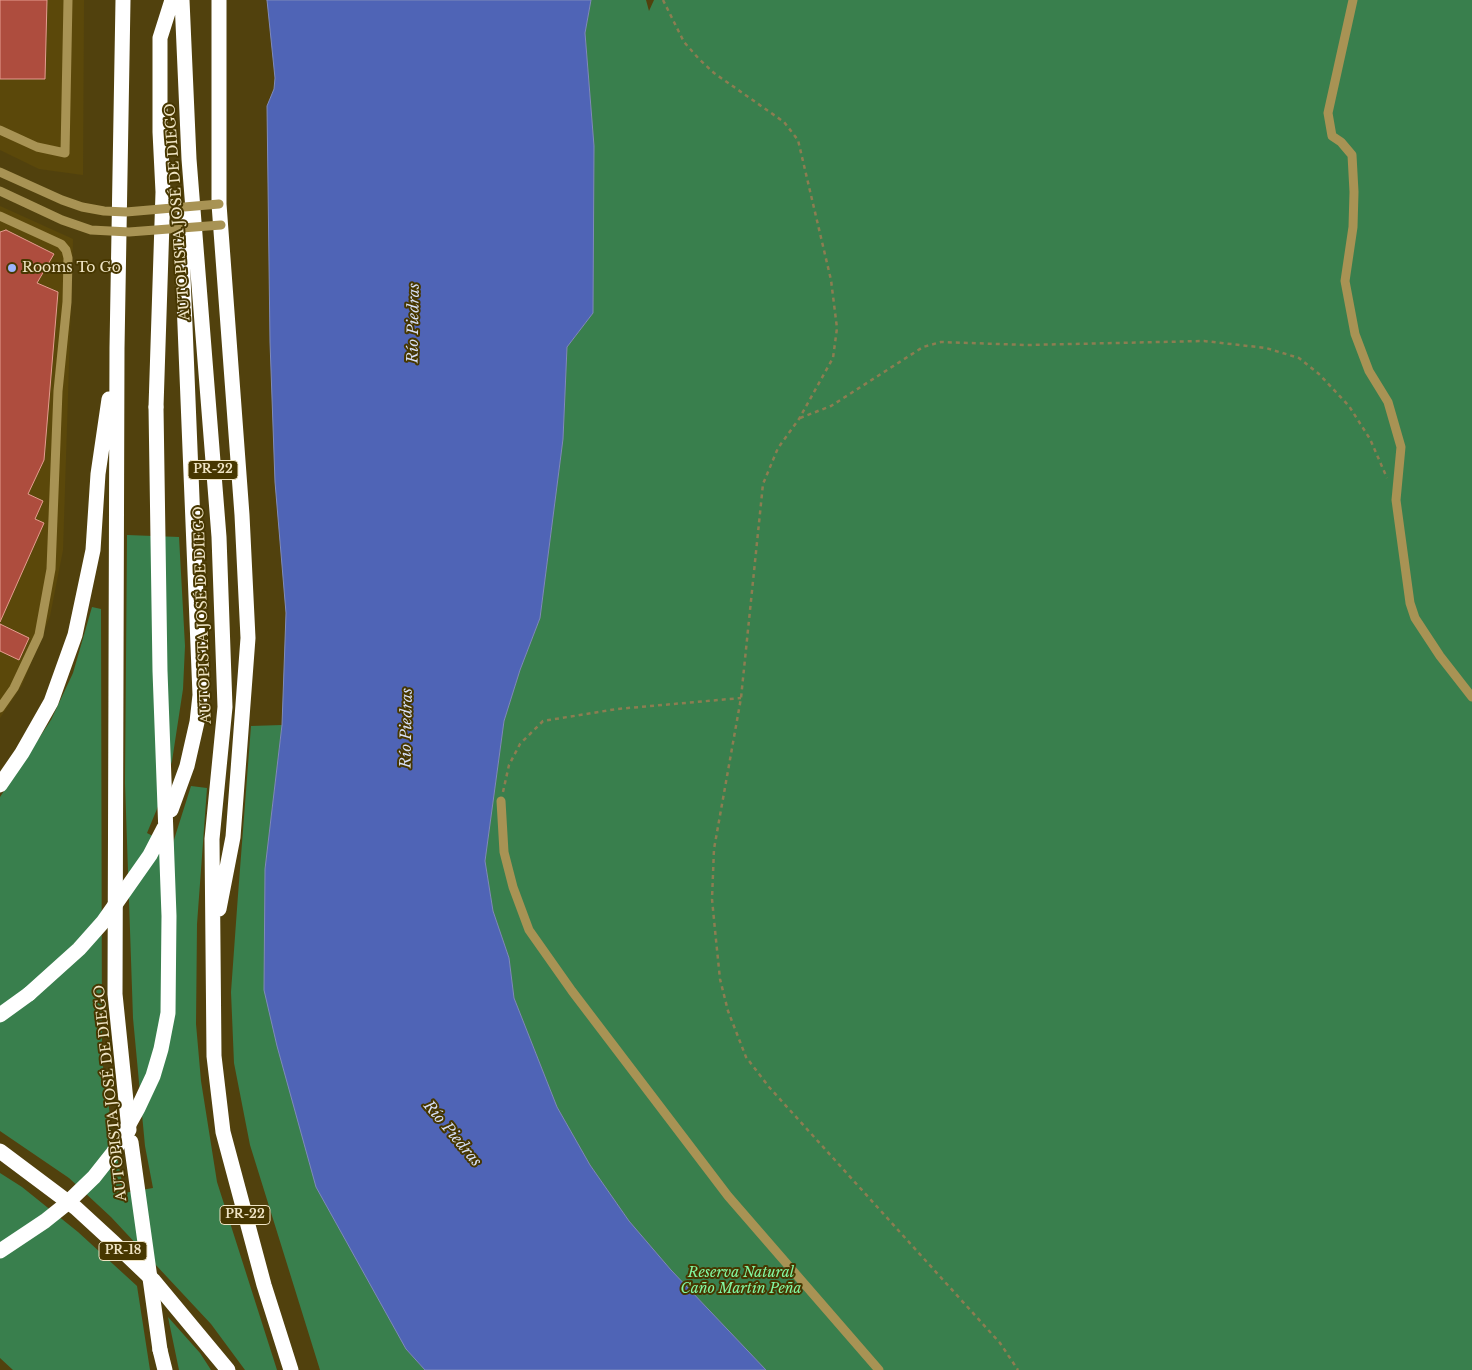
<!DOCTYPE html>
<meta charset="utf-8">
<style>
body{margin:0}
canvas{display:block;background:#51410d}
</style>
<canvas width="1472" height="1370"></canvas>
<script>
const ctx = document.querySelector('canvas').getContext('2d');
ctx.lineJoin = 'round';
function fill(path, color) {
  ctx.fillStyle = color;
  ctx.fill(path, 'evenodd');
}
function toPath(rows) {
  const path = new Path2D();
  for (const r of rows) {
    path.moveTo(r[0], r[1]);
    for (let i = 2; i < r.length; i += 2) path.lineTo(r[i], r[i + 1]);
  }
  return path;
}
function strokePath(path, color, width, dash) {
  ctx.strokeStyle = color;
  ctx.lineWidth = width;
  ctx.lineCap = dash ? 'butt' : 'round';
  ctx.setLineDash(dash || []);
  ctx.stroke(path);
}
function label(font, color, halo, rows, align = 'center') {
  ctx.font = font + ' "Libre Baskerville",serif';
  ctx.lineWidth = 4;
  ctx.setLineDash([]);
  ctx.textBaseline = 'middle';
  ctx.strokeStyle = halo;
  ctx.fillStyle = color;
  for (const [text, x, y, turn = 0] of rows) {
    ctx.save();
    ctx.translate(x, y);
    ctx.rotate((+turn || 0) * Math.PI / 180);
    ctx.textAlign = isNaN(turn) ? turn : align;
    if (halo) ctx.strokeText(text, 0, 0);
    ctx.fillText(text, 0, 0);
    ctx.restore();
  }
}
const built = toPath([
 [0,0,84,0,83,175,39,169,0,150],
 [0,206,73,239,63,550,50,616,22,685,0,718]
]);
const green = toPath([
 [591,0,646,0,649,11,654,0,1472,0,1472,1370,766,1370,671,1270,629,1221,590,1165,557,1107,514,998,509,958,493,911,485,861,504,721,520,670,540,618,563,439,567,347,593,313,594,146,585,33],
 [127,535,179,537,185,646,183,689,172,761,159,804,147,833,172,846,191,786,207,788,197,924,196,1024,201,1081,217,1182,277,1370,245,1370,211,1324,111,1217,69,1178,0,1131,0,797,51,720,73,673,92,607,101,609,102,1060,113,1136,124,1193,153,1188,145,1146,133,1018,125,783],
 [282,725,265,869,264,990,406,1349,425,1370,320,1370,250,1145,234,1063,231,992,238,895,251,726],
 [0,1173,22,1187,78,1232,137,1286,150,1370,13,1370,0,1358],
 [168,1317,200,1353,211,1370,179,1370]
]);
const water = toPath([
 [267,0,591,0,585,33,594,146,593,313,567,347,563,439,540,618,520,670,504,721,485,861,493,911,509,958,514,998,557,1107,590,1165,629,1221,671,1270,766,1370,425,1370,406,1349,316,1187,277,1046,264,990,265,869,282,725,286,613,275,482,270,342,267,106,274,89,275,78,267,0]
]);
const building = toPath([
 [0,0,47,0,45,79,0,79,0,0],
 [6,230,54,254,37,283,58,292,44,460,28,494,43,501,35,519,44,523,0,622,0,232,6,230],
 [0,624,29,638,19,660,0,651,0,624]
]);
const path = toPath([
 [663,0,684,42,699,59,714,73,784,122,798,140,831,280,837,328,833,358,799,419,778,448,763,484,741,698,714,849,712,899,716,940,720,979,728,1011,746,1057,769,1087,1000,1343,1018,1370],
 [800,418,831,406,923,347,941,342,1027,345,1204,341,1266,348,1299,358,1319,374,1349,406,1370,439,1387,478],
 [503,792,509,765,520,744,543,721,617,709,741,698]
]);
const minor = toPath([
 [1353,0,1328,113,1332,136,1341,142,1352,155,1354,192,1353,227,1345,281,1355,334,1369,371,1388,402,1401,447,1396,500,1410,603,1415,618,1440,656,1472,697],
 [0,130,37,147,65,153,68,0],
 [0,216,61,244,66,250,68,258,67,302,58,391,51,569,39,635,14,688,0,708],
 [501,801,504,852,513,887,529,930,572,991,728,1196,879,1370]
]);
const highway = toPath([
 [123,0,117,348,115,994,129,1130],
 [182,0,189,159,219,537,225,707,212,839,214,1056,223,1132,264,1285,291,1370],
 [156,407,163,192,160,132,160,38,172,0],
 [0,785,22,753,51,702,75,635,93,550,98,474,109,399],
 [171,810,187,766,197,722,200,695,182,252,185,211],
 [219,909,233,837,248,638,242,515,219,204,219,0],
 [0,1015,29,994],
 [0,1151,76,1208,113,1242,154,1281,228,1370],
 [160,1350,165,1370]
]);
const minorBridge = toPath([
 [0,172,62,200,82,207,104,211,126,212,219,204],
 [0,191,62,220,91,230,129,232,221,225]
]);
const highwayBridge = toPath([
 [29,994,79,949,103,922,150,855,164,828],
 [131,1142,160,1350],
 [0,1251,45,1221,65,1205,94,1177,113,1153,138,1108,153,1076,161,1049,168,1013,169,916,160,671,156,407]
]);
const markers = [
 [12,268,5,"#9db4fd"]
];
const shields = [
 [213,470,50],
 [245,1215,50],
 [123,1251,48]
];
const shieldNames = [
 ["PR-22",213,470],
 ["PR-22",245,1215],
 ["PR-18",123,1251]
];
const streetNames = [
 ["AUTOPISTA JOSÉ DE DIEGO",178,212,-94],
 ["AUTOPISTA JOSÉ DE DIEGO",203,615,-92],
 ["AUTOPISTA JOSÉ DE DIEGO",111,1093,-96]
];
const poiNames = [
 ["Rooms To Go",22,268]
];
const parkNames = [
 ["Reserva Natural",741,1273],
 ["Caño Martín Peña",741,1289]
];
const waterNames = [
 ["Río Piedras",414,323,-89],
 ["Río Piedras",407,728,-89],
 ["Río Piedras",452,1134,50]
];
fill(built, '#5b480a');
fill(green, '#397f4d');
fill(water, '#4f64b6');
strokePath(water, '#7f8aba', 1);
fill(building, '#ae4d3e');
strokePath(building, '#e59d90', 1);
strokePath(path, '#8c7d51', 2.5, [4, 4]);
strokePath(minor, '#a89354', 9);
strokePath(highway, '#fff', 15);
strokePath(minorBridge, '#a89354', 9);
strokePath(highwayBridge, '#fff', 15);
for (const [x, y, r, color] of markers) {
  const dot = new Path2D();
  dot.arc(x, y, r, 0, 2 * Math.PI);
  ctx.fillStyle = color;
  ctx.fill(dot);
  strokePath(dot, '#473700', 2);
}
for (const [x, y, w] of shields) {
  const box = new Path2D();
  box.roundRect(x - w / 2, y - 9.5, w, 19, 4);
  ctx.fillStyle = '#473700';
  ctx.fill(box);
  strokePath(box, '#efe4c4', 1);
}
label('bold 12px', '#efe4c4', null, shieldNames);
label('14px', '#efe4c4', '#473700', streetNames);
label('14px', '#efe4c4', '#473700', poiNames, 'left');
label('italic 14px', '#82f7a1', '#473700', parkNames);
label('italic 15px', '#d6def4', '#473700', waterNames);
</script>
